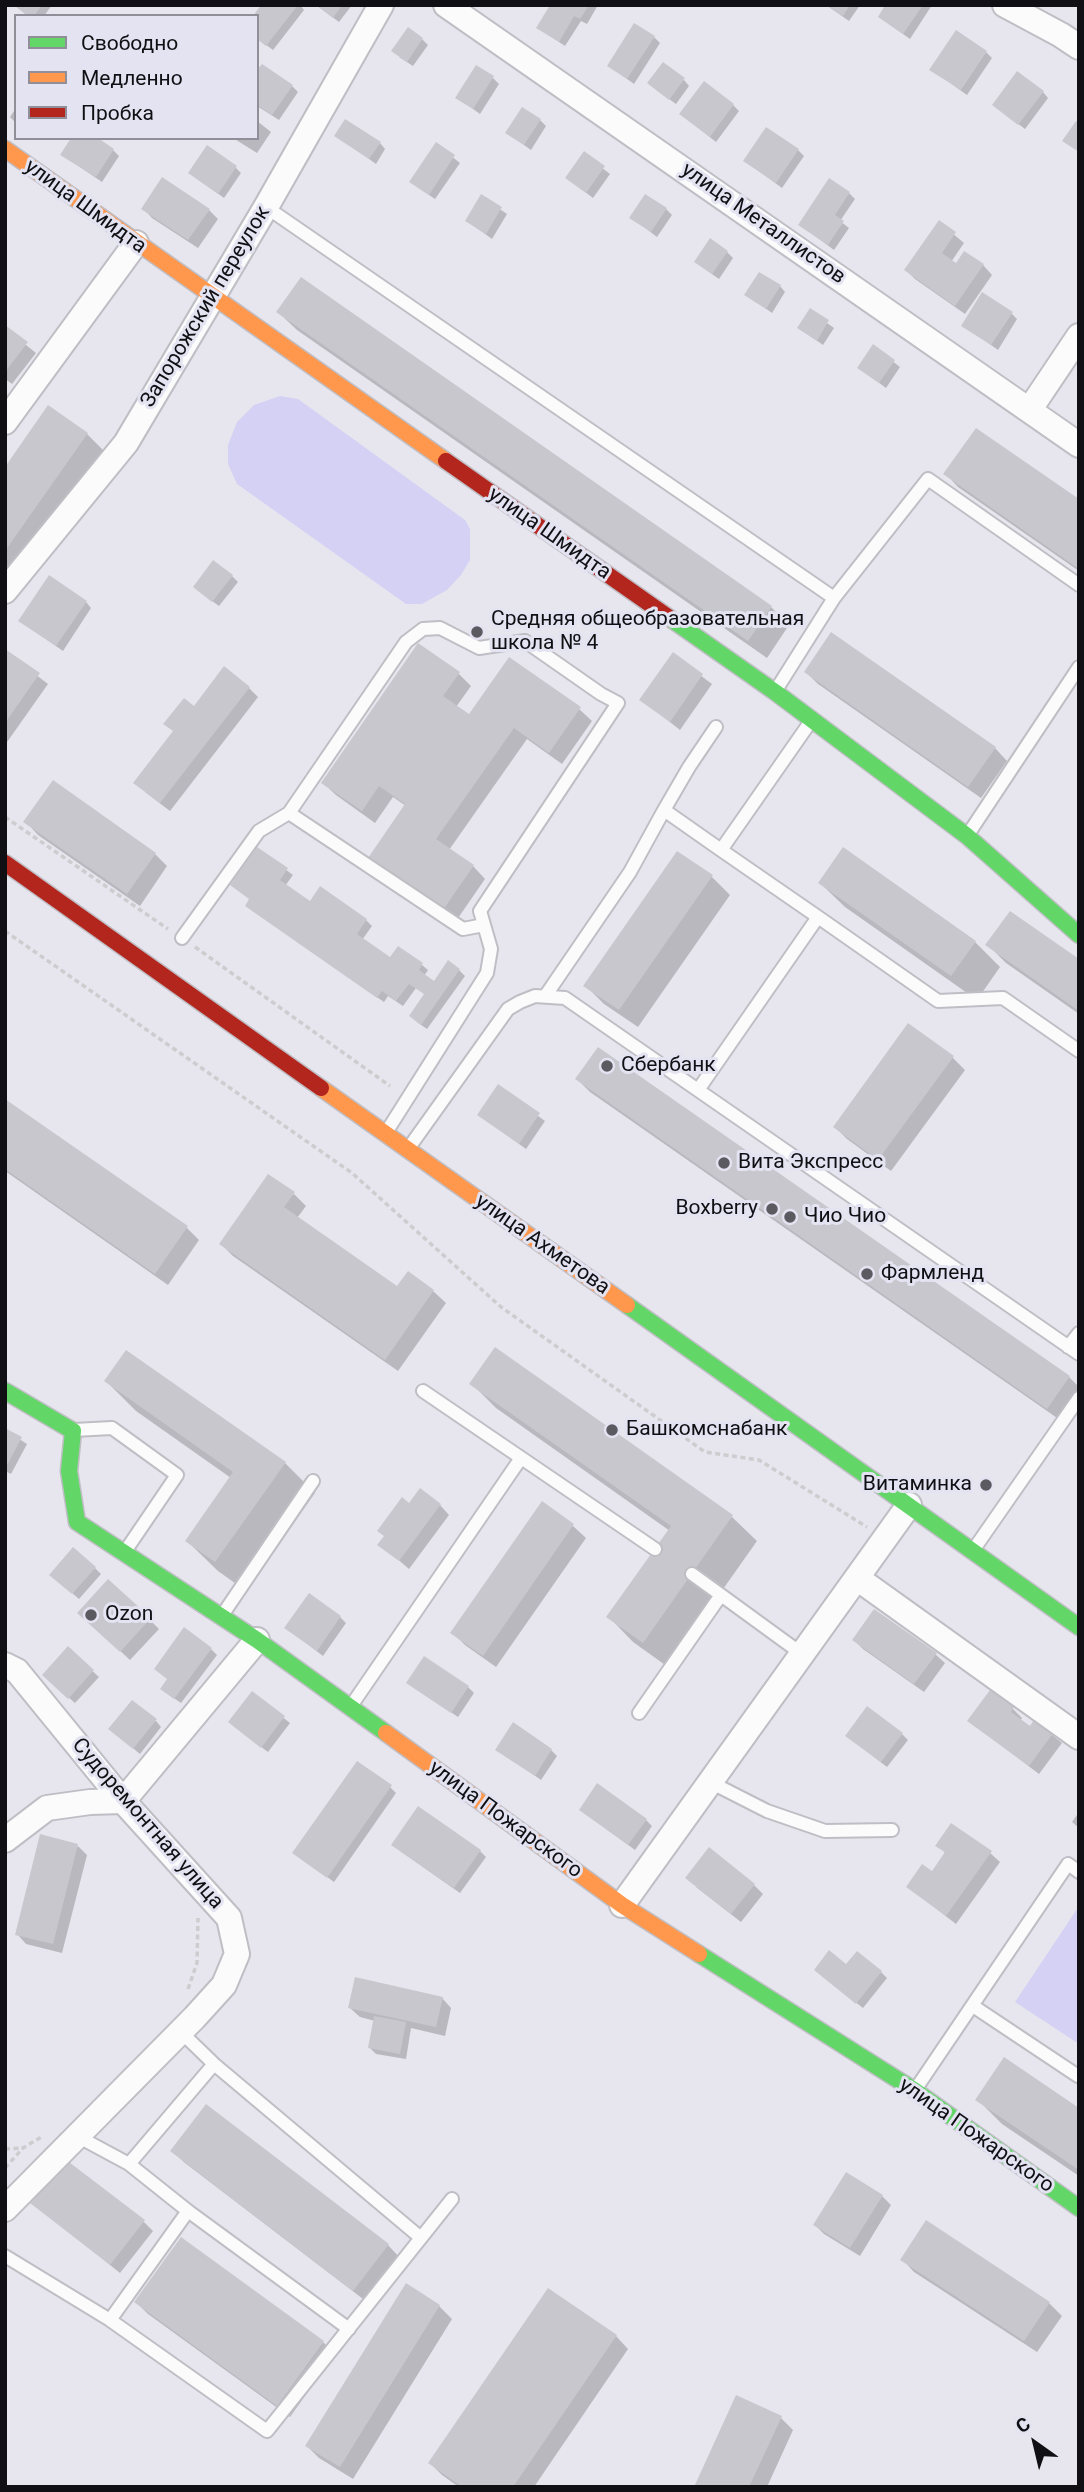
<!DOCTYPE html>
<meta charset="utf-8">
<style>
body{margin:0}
#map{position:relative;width:1084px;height:2492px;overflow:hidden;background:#e7e6ee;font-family:Roboto,sans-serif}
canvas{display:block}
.frame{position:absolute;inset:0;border:7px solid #100f14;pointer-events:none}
.legend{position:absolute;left:14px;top:14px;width:245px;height:126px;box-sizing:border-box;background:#e4e3f1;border:2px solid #8f8e99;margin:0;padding:9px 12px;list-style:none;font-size:21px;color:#100f14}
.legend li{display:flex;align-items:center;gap:14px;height:35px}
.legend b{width:35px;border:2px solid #8f8e99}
.north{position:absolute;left:1000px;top:2408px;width:70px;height:70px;-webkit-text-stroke:5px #e4e3f1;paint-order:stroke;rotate:326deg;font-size:19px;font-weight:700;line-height:28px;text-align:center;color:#100f14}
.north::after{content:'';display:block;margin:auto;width:24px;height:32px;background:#100f14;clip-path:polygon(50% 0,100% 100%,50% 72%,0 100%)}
</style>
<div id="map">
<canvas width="1084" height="2492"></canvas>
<div class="frame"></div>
<ul class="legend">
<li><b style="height:9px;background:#63d668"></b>Свободно</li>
<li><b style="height:9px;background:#ff974d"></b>Медленно</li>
<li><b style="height:9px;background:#b3261e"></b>Пробка</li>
</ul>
<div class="north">С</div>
</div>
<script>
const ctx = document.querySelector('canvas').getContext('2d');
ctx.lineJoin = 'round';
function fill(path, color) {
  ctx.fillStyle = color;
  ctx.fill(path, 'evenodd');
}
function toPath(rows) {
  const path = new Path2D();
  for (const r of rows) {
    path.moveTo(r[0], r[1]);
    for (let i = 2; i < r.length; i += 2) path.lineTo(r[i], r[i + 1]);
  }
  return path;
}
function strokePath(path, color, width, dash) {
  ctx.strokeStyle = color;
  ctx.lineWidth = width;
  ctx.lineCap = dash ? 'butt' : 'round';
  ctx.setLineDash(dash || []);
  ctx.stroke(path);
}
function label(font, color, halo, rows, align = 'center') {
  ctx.font = font + ' Roboto,sans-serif';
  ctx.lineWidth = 6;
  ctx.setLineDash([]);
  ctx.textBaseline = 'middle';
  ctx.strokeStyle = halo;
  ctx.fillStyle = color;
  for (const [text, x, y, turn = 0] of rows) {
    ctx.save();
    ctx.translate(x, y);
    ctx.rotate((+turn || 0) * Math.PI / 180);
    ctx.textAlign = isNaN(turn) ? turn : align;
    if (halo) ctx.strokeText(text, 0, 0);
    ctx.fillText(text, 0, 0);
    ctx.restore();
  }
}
const green = toPath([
 [280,396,298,399,465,520,470,529,470,560,461,575,447,590,422,604,406,604,237,484,228,464,228,445,237,422,254,405],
 [1079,1906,1079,2044,1015,2002]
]);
const shadow = toPath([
 [14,5,52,5,44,16,28,16],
 [260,5,300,5,304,10,273,50,257,38,262,7],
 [316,5,352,5,339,22],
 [552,5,598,5,587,24,581,21,565,46,538,28],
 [826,5,860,5,849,21],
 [887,5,932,5,910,39,886,22],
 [654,37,660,43,634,84,609,66],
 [422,39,428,45,413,66,399,57],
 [986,52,992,58,967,95,932,70],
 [257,73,292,86,298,92,279,120,257,106],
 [493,78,499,84,480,114,458,98],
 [684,80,689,86,676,104,655,89],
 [1043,92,1048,98,1025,129,1000,110],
 [733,105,739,111,716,142,688,120],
 [16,108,16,123,10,117],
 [540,120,546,126,531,150,507,133],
 [257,121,271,132,257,153,233,138,257,138],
 [336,135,380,143,385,149,376,164],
 [437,145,460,163,435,199,417,187],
 [113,150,119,156,102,182,62,155],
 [798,150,804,156,782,188,745,161],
 [584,154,610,174,593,198,567,178],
 [235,167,241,173,224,198,190,173],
 [849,193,855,199,840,221,849,228,834,250,800,225],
 [482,197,507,214,492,239,467,221],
 [143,208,209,210,218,219,198,248,152,218],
 [666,209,672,215,657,237,632,218],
 [939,222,964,243,951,262,956,265,983,265,992,275,965,314,915,279,906,270],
 [727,252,733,258,719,279,702,267],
 [780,286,785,292,772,313,747,295],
 [810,311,834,328,823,345,799,328],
 [278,312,771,607,789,625,767,658,297,330],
 [1011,313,1017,319,998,350,963,325],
 [5,328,36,353,12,384,5,379],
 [874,347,900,367,886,388,859,368],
 [87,434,112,459,5,581,5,470],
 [946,474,1079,501,1079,571,958,487],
 [232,576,238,582,219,606,201,593],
 [86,602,91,608,63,651,27,626],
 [5,651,48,684,5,745],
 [673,655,712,684,680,730,642,700],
 [806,672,995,748,1007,761,981,798,818,684],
 [458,673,471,686,456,707,469,716,579,709,592,721,562,764,527,739,449,850,473,866,485,879,456,921,383,870,370,857,406,806,393,797,375,823,336,795,323,783],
 [249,688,258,697,170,811,145,792,194,708],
 [26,822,155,854,167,866,140,906,38,835],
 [258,849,293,875,285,886,310,903,366,920,372,926,362,940,391,960,399,948,422,965,428,970,424,976,435,983,459,970,465,976,427,1029,417,1022,426,995,416,988,403,1006,388,996,384,1002,253,911,251,900],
 [711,876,730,895,638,1027,604,1004,586,986],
 [820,883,975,942,1000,967,977,1000,845,907],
 [988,945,1079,961,1079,1014,1006,963],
 [952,1057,965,1070,891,1171,847,1139,835,1127],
 [577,1079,1069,1377,1079,1387,1079,1393,1060,1420,590,1092],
 [498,1087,545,1121,526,1149,479,1115],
 [5,1101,187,1228,199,1240,168,1285,5,1171],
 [294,1194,306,1206,297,1218,398,1289,433,1291,446,1303,398,1371,233,1256,221,1244],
 [495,1350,732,1517,757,1541,668,1667,633,1642,609,1617,670,1531,496,1408,471,1383],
 [106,1381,285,1463,315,1493,246,1591,218,1571,187,1541,231,1478,136,1411],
 [5,1430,27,1444,11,1474,5,1471],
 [542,1504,573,1526,586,1538,496,1667,465,1645,452,1632],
 [410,1505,440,1505,449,1515,409,1569,380,1544],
 [95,1568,101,1574,79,1599,57,1580],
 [340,1617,346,1623,323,1656,286,1628],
 [150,1620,159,1629,130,1660,89,1622],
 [854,1640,935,1654,945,1663,924,1692,863,1649],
 [68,1649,99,1677,75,1703,50,1681],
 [211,1649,217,1655,181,1703,168,1694],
 [468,1687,474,1693,458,1717,415,1688],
 [990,1692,1013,1709,1022,1718,1020,1721,1030,1728,1035,1721,1062,1743,1039,1774,969,1721],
 [252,1693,290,1723,268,1752,236,1728],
 [156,1721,161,1727,140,1754,117,1735],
 [902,1734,908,1740,887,1767,853,1741],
 [497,1749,551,1750,557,1756,541,1780],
 [390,1787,396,1793,334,1882,295,1853],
 [581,1810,646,1820,652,1826,635,1850],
 [1079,1812,1079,1828,1072,1822],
 [938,1845,990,1853,1000,1862,956,1924,908,1887,933,1873,946,1854],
 [78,1846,87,1855,62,1953,26,1944,17,1934],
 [400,1851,480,1851,486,1857,460,1893],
 [754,1885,763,1894,741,1922,696,1887],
 [847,1966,881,1972,887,1978,863,2008,822,1976],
 [442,1998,451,2008,445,2036,411,2028,406,2059,376,2054,370,2048,375,2021,360,2017,350,2008],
 [978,2100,1079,2110,1079,2176,1002,2124],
 [206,2106,388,2245,400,2258,367,2302,185,2163,172,2151],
 [882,2196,891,2205,860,2256,824,2234,815,2225],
 [33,2203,143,2221,153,2231,120,2273],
 [926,2222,1049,2303,1062,2316,1037,2352,914,2272,902,2259],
 [406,2286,439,2306,452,2319,353,2479,319,2458,307,2446],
 [548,2290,616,2336,628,2349,534,2487,459,2487,442,2475,430,2463],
 [136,2302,323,2342,335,2354,290,2417,148,2314],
 [781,2418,793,2430,767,2487,695,2487]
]);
const building = toPath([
 [14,5,42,5,34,16,28,16],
 [261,5,298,5,266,46,257,39,257,16,253,16],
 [316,5,342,5,333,18],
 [550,5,589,5,580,19,574,16,559,42,536,28],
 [826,5,850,5,843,16],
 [885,5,923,5,903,34,878,17],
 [634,23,655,36,627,79,607,66],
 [408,27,423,38,407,62,391,51],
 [956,30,987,51,961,90,929,70],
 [663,62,685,78,669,100,647,83],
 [262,64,293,85,272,115,257,105,257,70],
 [476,65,494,76,473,109,455,98],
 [1017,71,1044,91,1018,125,992,105],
 [704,81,734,104,710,137,679,114],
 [522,107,541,119,524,145,505,133],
 [345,119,381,142,369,159,334,136],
 [1076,121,1079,123,1079,152,1062,141],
 [766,127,799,149,776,183,743,161],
 [71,138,98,138,114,149,96,177,60,155],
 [436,142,455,155,429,195,409,182],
 [207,145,237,166,218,194,188,173],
 [584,151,605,166,586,193,565,178],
 [162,177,210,209,188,240,141,209],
 [829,178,850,192,835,215,844,221,828,245,798,225],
 [481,194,502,207,486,234,465,221],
 [645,194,667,208,651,232,629,218],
 [939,220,956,232,942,253,956,263,964,251,984,264,955,306,904,270],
 [710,238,728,251,712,274,694,262],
 [759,272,781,285,766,309,744,295],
 [301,277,772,606,748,641,276,312],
 [982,292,1013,312,991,345,961,326],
 [810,308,829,320,817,341,797,328],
 [5,325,28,342,5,372],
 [873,344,895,360,879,383,857,368],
 [48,405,88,433,5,551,5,467],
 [976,428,1079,499,1079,569,943,474],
 [213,560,233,575,212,602,193,587],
 [49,575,87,601,56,646,18,621],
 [831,632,996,747,968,787,804,672],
 [418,643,460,672,443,696,469,714,509,657,581,707,549,753,514,728,436,839,474,865,443,910,368,858,405,804,379,786,362,811,321,783],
 [5,649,40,673,5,723],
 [673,652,703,674,670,722,639,700],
 [224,666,250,687,160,803,133,783,173,731,163,724,184,698,194,706],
 [53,780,156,853,127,894,23,822],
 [257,847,288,868,280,880,310,901,320,886,367,919,357,934,390,957,398,946,423,963,419,970,434,981,448,960,460,969,421,1025,409,1016,424,994,409,984,396,1001,382,991,377,998,245,906,249,899,230,885],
 [843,847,976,941,951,976,818,883],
 [677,851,713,875,619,1010,583,986],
 [1010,911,1079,959,1079,1011,985,945],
 [908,1023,954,1056,878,1160,833,1127],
 [598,1047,1070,1376,1047,1409,575,1079],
 [498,1084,540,1113,519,1144,477,1115],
 [5,1099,188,1226,155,1274,5,1169],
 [268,1174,295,1192,284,1207,397,1286,408,1271,434,1290,385,1360,219,1244],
 [495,1347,733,1515,643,1643,606,1617,671,1526,469,1384],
 [126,1350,286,1462,215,1562,185,1541,233,1472,104,1381],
 [5,1428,22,1437,5,1469],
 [420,1488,441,1504,399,1561,377,1545,384,1536,377,1531,402,1497,409,1503],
 [542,1501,574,1524,483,1656,450,1633],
 [73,1547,96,1567,72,1594,49,1575],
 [108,1579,151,1618,120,1652,77,1613],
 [309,1593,341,1616,317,1651,284,1628],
 [874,1609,937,1653,914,1684,852,1640],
 [184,1627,212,1648,174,1699,160,1689,167,1679,154,1669],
 [68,1646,94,1670,68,1699,42,1675],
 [424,1656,469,1686,451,1713,406,1683],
 [990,1690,1014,1707,1011,1712,1030,1726,1035,1718,1054,1732,1029,1766,967,1721],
 [252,1691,285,1716,261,1748,228,1722],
 [132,1700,157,1719,133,1749,108,1729],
 [867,1706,903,1733,881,1762,845,1736],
 [513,1722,552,1749,535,1776,495,1750],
 [357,1761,392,1785,327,1878,292,1853],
 [597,1783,647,1819,628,1845,579,1810],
 [418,1806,481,1850,454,1888,391,1845],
 [951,1823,992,1851,946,1916,906,1887,922,1864,932,1871,945,1852,935,1846],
 [40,1834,78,1844,53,1944,15,1935],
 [709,1847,755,1884,731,1914,685,1878],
 [829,1950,846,1964,857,1951,882,1971,856,2004,814,1970],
 [355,1977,443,1997,436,2027,348,2008],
 [374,2016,406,2022,400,2054,368,2048],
 [1004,2057,1079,2108,1079,2170,975,2100],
 [206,2104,389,2244,353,2291,170,2151],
 [65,2159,145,2220,110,2265,30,2203],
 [846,2172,883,2195,850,2248,813,2225],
 [926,2220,1050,2302,1024,2341,900,2260],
 [181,2237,324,2341,277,2406,134,2302],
 [406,2283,440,2305,340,2467,305,2446],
 [548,2288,617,2335,513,2487,462,2487,428,2463],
 [736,2395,782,2416,749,2487,694,2487]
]);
const path = toPath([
 [5,817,168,929],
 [5,931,352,1173,501,1307,705,1452,759,1460,867,1527],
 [195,947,390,1086],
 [188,1989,197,1963,198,1918],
 [5,2149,23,2148],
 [5,2168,23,2148,43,2136]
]);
const lane = toPath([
 [266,207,834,598],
 [776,690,834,598,928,479,1079,585],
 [664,810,689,767,716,727],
 [289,813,463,929,484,925],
 [967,836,1079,667],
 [818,917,938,1001,1003,998,1079,1051],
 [182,938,259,831,289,813,406,642,423,629,440,628,479,648,525,641,601,694,618,703,480,911,491,949,487,973,387,1131],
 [546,995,630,872,664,810,721,850],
 [698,1090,818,917,721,850,811,721],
 [408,1149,508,1009,520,1002,535,996,565,998,1079,1354],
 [1068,1347,1079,1333],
 [423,1391,655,1549],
 [74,1430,112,1428,177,1475,126,1550],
 [974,1549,1079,1398],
 [692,1574,721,1595],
 [223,1614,313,1481],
 [351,1706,521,1458],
 [639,1713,721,1595,802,1654],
 [710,1782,767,1811,825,1831,892,1830],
 [973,2006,1078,2076,1079,2074],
 [180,2031,214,2064,421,2238],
 [915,2090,1068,1864,1079,1872],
 [77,2136,129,2164,188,2211,349,2329],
 [129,2164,214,2064],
 [5,2256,110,2320,267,2431,452,2199],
 [110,2320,188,2211]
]);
const street = toPath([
 [446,5,1079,445],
 [1005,5,1061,35,1079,47],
 [1030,409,1079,336],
 [5,422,136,243],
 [5,591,126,443,266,207,381,5],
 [857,1578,1079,1737],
 [5,1665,17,1671,123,1801,229,1918,237,1954,224,1985,195,2017,5,2209],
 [5,1840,47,1808,90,1802,123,1801,257,1640],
 [622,1905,909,1505]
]);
const fast = toPath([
 [671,619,775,692,967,836,1079,935],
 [627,1305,1079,1627],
 [5,1391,73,1431,69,1471,77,1522,257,1640,386,1733],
 [699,1954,914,2090,1079,2208]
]);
const slow = toPath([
 [5,149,446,461],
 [321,1088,627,1305],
 [386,1733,622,1905,699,1954]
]);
const jam = toPath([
 [446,461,671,619],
 [5,863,321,1088]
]);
const markers = [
 [477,632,7,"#5b5a60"],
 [607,1066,7,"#5b5a60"],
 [724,1163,7,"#5b5a60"],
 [772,1209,7,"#5b5a60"],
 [790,1217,7,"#5b5a60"],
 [867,1274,7,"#5b5a60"],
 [612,1430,7,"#5b5a60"],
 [986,1485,7,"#5b5a60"],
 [91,1615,7,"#5b5a60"]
];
const streetNames = [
 ["улица Шмидта",85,207,36],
 ["улица Металлистов",763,224,35],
 ["Запорожский переулок",206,307,-59],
 ["улица Шмидта",549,534,35],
 ["улица Ахметова",542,1245,35],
 ["улица Пожарского",505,1820,36],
 ["Судоремонтная улица",147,1824,49],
 ["улица Пожарского",976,2136,35]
];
const poiNames = [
 ["Средняя общеобразовательная",491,620],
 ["школа № 4",491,644],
 ["Сбербанк",621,1066],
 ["Вита Экспресс",738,1163],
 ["Boxberry",758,1209,"right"],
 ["Чио Чио",804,1217],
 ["Фармленд",881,1274],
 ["Башкомснабанк",626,1430],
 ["Витаминка",972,1485,"right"],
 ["Ozon",105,1615]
];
fill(green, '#d5d1f4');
fill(shadow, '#0003');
fill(building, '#c8c7ce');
strokePath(lane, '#bfbec4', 16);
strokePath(street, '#bfbec4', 28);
strokePath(fast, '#bfbec4', 19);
strokePath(slow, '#bfbec4', 19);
strokePath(jam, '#bfbec4', 19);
strokePath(path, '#cdcccf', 3.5, [5, 3.5]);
strokePath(lane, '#fbfbfc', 12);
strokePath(street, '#fbfbfc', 24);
strokePath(fast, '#63d668', 16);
strokePath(slow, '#ff974d', 16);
strokePath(jam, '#b3261e', 16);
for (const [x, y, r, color] of markers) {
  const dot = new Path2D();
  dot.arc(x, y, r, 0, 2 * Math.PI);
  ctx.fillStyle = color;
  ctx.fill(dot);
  strokePath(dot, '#e4e3f1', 2.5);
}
label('21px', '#100f14', '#e4e3f1', streetNames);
label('21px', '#100f14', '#e4e3f1', poiNames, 'left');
</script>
